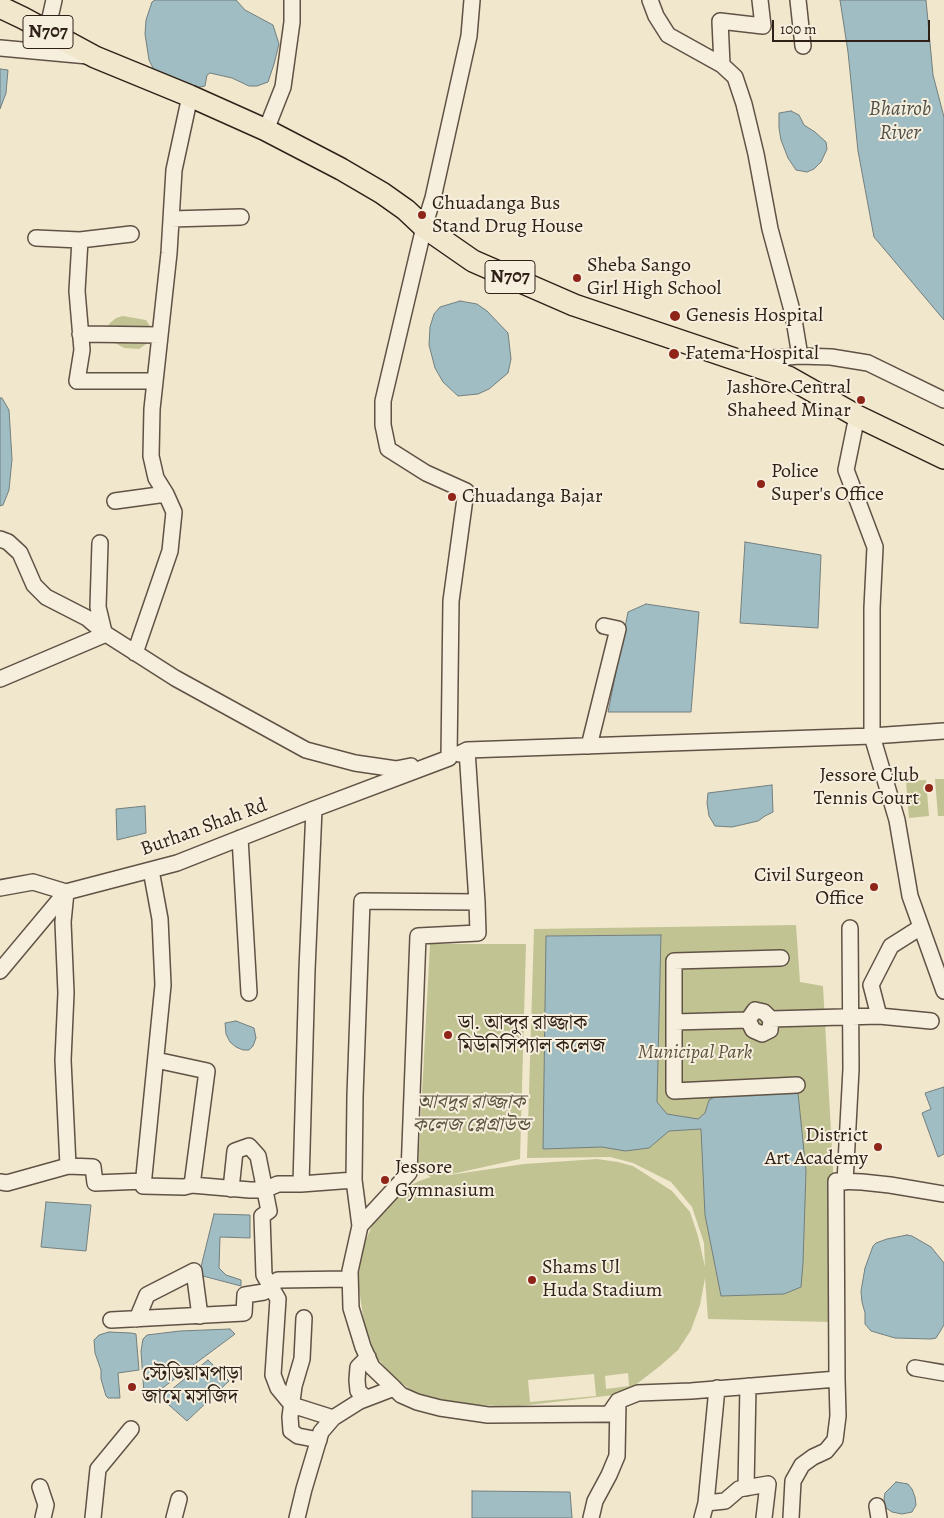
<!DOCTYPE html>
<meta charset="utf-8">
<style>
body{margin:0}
#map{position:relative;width:944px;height:1518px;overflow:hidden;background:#f1e7cd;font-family:Alegreya,serif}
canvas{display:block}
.scale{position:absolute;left:772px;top:20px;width:158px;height:22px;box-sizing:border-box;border:2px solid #302118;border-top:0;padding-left:6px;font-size:15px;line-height:18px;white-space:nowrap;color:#302118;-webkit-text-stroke:4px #f6efde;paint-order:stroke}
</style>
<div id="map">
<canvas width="944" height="1518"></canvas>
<div class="scale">100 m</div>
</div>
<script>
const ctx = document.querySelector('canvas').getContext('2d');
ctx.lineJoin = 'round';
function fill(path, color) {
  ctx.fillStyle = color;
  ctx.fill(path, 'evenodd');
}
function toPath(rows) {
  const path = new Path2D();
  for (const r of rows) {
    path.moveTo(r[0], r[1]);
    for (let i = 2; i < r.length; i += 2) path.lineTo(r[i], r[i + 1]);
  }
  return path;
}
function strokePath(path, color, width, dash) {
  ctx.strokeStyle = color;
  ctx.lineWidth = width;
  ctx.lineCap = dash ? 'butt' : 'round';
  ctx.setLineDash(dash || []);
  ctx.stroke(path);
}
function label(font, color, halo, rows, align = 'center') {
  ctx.font = font + ' Alegreya,"Noto Serif Bengali",serif';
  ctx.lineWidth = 4;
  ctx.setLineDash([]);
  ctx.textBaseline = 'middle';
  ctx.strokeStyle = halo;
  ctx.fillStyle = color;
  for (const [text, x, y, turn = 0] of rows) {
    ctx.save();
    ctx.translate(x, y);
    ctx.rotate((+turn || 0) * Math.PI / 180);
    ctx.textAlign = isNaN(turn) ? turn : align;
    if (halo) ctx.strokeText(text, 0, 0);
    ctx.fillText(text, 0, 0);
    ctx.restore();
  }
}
const green = toPath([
 [123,316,146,320,151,328,152,340,139,349,124,348,110,340,109,324,116,318],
 [935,779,944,779,944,816,938,816],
 [926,780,929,816,909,818,906,781],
 [796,925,800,982,823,986,833,1168,831,1322,708,1319,705,1278,700,1305,691,1330,678,1350,660,1366,634,1386,614,1395,512,1407,438,1402,420,1397,390,1374,376,1356,364,1322,359,1289,359,1272,364,1244,379,1210,391,1195,419,1181,431,1177,418,1169,430,944,526,944,520,1159,443,1176,524,1164,597,1159,618,1162,633,1166,672,1191,690,1212,698,1236,705,1267,704,1243,692,1207,671,1182,633,1163,610,1157,527,1158,534,929],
 [628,1373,629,1386,606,1389,605,1376],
 [594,1374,596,1396,530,1402,528,1380]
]);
const water = toPath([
 [155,0,236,0,245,10,273,25,279,44,274,64,268,82,257,86,249,86,232,78,210,73,207,75,205,86,195,88,154,70,149,60,145,34,146,20,152,2,155,0],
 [840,0,926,0,933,75,944,117,944,320,874,237,858,151,848,52,840,0],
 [0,69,8,70,6,93,0,109,0,69],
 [791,111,799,115,804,125,815,132,826,142,827,149,821,162,814,169,807,172,796,170,788,158,781,140,779,128,779,113,791,111],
 [460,301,477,304,487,311,508,333,511,359,508,373,489,389,478,394,458,396,443,382,435,368,429,345,430,327,434,314,440,307,460,301],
 [0,398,2,398,9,410,12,459,9,490,3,505,0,506,0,398],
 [745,542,821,555,818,628,740,623,745,542],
 [646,604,699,612,691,712,608,712,628,612,646,604],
 [772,785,773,812,765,816,758,821,732,827,715,826,709,816,707,803,708,793,772,785],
 [145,806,146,833,117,840,116,809,145,806],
 [661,935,657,1102,667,1114,698,1119,705,1113,709,1100,726,1091,798,1093,806,1171,803,1263,801,1287,784,1294,721,1296,705,1215,701,1129,669,1131,649,1148,625,1151,602,1147,543,1149,546,936,661,935],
 [236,1021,254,1028,256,1038,253,1046,249,1050,243,1050,236,1047,230,1042,226,1034,225,1023,236,1021],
 [944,1087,944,1154,938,1157,922,1113,931,1109,925,1093,944,1087],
 [46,1202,91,1205,86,1251,41,1247,46,1202],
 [214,1214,250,1215,250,1238,220,1237,219,1268,226,1275,241,1280,241,1286,199,1275,214,1214],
 [907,1235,912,1236,931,1247,944,1263,944,1325,936,1338,931,1339,895,1338,871,1331,865,1324,865,1313,862,1302,861,1291,865,1268,873,1246,876,1243,887,1239,907,1235],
 [230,1329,235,1334,149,1398,144,1394,141,1351,143,1339,147,1335,180,1331,230,1329],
 [109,1332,131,1333,136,1334,139,1370,118,1373,120,1398,108,1398,106,1396,101,1379,101,1370,95,1353,94,1340,99,1335,109,1332],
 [208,1360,229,1381,187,1421,161,1398,208,1360],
 [896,1482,908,1484,912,1489,915,1497,916,1505,912,1512,902,1514,892,1512,886,1508,884,1499,885,1493,896,1482],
 [472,1491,570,1492,572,1518,472,1518,472,1491]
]);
const minor = toPath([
 [650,0,656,16,668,35,722,65,735,77,744,104,756,154,770,229,793,314,800,356],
 [798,0,803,46],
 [47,31,54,0],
 [0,48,88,56],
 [722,65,720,21,763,26,760,0],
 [266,130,283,87,292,22,292,0],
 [171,219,241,217],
 [36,238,80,240,131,234],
 [80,240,77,291,82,350,77,381,155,381],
 [80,334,160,335],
 [747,360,800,356,831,357,868,363,944,400],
 [857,416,846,470,875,547,872,608,872,736,897,820,910,896,944,991],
 [115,501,166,494],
 [0,539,8,542,20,553,34,585,46,597,87,618,106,634,175,678,306,750,355,763,396,769,411,766],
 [100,543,98,607,104,632],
 [135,653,170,551,174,512,166,494,156,478,151,456,152,409,169,253,174,170,190,96],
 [0,679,106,634],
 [589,746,618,629,604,626],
 [467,750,477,902,362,901,355,1096,354,1180,360,1226,350,1271,351,1308,363,1347,372,1367,394,1388,401,1395,417,1402,440,1408,488,1415,609,1414,618,1401,638,1393,691,1391,837,1379,836,1181,862,1182,890,1185,944,1194],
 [459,754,467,750,872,736,944,731],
 [240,838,249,993],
 [151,870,160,919,163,985,143,1186,184,1187,192,1185,250,1190,264,1190,278,1184,301,1184,354,1180],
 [0,888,33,882,66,892,63,922,66,993,63,1060,68,1166,93,1167,95,1183,144,1181],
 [781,958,674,961,674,1091,797,1085],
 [0,971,66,892,177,863,314,809,449,758,451,601,466,491,426,473,388,449,383,425,383,401,424,227,433,198,469,36,472,0],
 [755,1010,764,1012,771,1019,770,1030,762,1034,753,1030,748,1020,755,1010],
 [879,1016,871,985,891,946,921,927],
 [771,1019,879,1016,931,1021],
 [674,1022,748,1020],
 [156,1060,207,1071,192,1185],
 [0,1182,7,1183,68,1166],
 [845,1182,851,1069,850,928],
 [301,1184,307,970,314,809],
 [231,1189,235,1151,249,1146,258,1156,269,1211,262,1216,264,1275,278,1299,273,1375,278,1388,292,1405,333,1418],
 [360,1226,409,1173,418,936,478,933,477,902],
 [304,1318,302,1359,294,1386,290,1417,291,1431,298,1436,319,1440],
 [137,1319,147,1295,194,1271,200,1316],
 [111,1320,244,1313,245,1295,264,1292,278,1280,350,1279],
 [915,1368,944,1373],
 [366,1398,358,1391,357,1380,358,1367,368,1357],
 [40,1487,46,1505,43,1518],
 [746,1488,748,1386],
 [706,1503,725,1501,739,1489,768,1484,764,1518],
 [877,1506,879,1518],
 [93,1518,98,1469,131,1429],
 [174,1518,179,1499],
 [297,1518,304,1489,321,1432,333,1418,360,1401,394,1388],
 [591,1518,595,1501,609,1475,617,1456,618,1401],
 [702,1518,706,1503,717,1388],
 [791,1518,793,1481,802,1465,813,1457,826,1451,835,1440,838,1416,837,1379]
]);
const highway = toPath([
 [0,7,23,18,95,57,190,96,266,130,341,169,382,193,406,210,424,227,473,261,574,305,788,377,857,416,944,458]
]);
const markers = [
 [422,215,5,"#8f2418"],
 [577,278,5,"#8f2418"],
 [675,316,6,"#8f2418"],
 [674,354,6,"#8f2418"],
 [861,400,5,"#8f2418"],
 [761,484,5,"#8f2418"],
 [452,497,5,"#8f2418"],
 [929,788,5,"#8f2418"],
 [874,887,5,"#8f2418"],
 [448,1035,5,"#8f2418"],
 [878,1147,5,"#8f2418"],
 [385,1180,5,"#8f2418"],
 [532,1280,5,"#8f2418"],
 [132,1387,5,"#8f2418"]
];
const shields = [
 [48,32,50],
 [510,277,50]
];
const shieldNames = [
 ["N707",48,32],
 ["N707",510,277]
];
const poiNames = [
 ["Chuadanga Bus",432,204],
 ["Stand Drug House",432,227],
 ["Sheba Sango",587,266],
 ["Girl High School",587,289],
 ["Genesis Hospital",686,316],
 ["Fatema Hospital",685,354],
 ["Jashore Central",851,388,"right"],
 ["Shaheed Minar",851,411,"right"],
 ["Police",771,472],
 ["Super's Office",771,495],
 ["Chuadanga Bajar",462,497],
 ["Jessore Club",919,776,"right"],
 ["Tennis Court",919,799,"right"],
 ["Civil Surgeon",864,876,"right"],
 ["Office",864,899,"right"],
 ["ডা. আব্দুর রাজ্জাক",458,1024],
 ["মিউনিসিপ্যাল কলেজ",458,1047],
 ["District",868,1136,"right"],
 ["Art Academy",868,1159,"right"],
 ["Jessore",395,1168],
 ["Gymnasium",395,1191],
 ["Shams Ul",542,1268],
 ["Huda Stadium",542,1291],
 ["স্টেডিয়ামপাড়া",142,1375],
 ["জামে মসজিদ",142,1398]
];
const streetNames = [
 ["Burhan Shah Rd",204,828,-20]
];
const parkNames = [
 ["Municipal Park",695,1053],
 ["আবদুর রাজ্জাক",471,1103],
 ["কলেজ প্লেগ্রাউন্ড",471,1126]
];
const waterNames = [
 ["Bhairob",900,110],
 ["River",900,134]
];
fill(green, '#c2c393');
fill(water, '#9fbdc2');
strokePath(water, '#737f7e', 1);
strokePath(minor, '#605245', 18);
strokePath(highway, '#302118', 24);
strokePath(minor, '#f6efde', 15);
strokePath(highway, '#f1e7cd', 21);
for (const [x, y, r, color] of markers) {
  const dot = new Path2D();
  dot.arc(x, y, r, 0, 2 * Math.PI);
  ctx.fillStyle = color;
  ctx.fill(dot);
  strokePath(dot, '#f6efde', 2);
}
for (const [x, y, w] of shields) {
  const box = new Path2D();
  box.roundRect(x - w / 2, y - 16.5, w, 33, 4);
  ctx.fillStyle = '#f6efde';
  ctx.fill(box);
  strokePath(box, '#302118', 1);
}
label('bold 19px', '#302118', null, shieldNames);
label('20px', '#302118', '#f6efde', poiNames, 'left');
label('20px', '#302118', '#f6efde', streetNames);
label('italic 20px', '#5c523d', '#f6efde', parkNames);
label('italic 21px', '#51504b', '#f6efde', waterNames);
</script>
